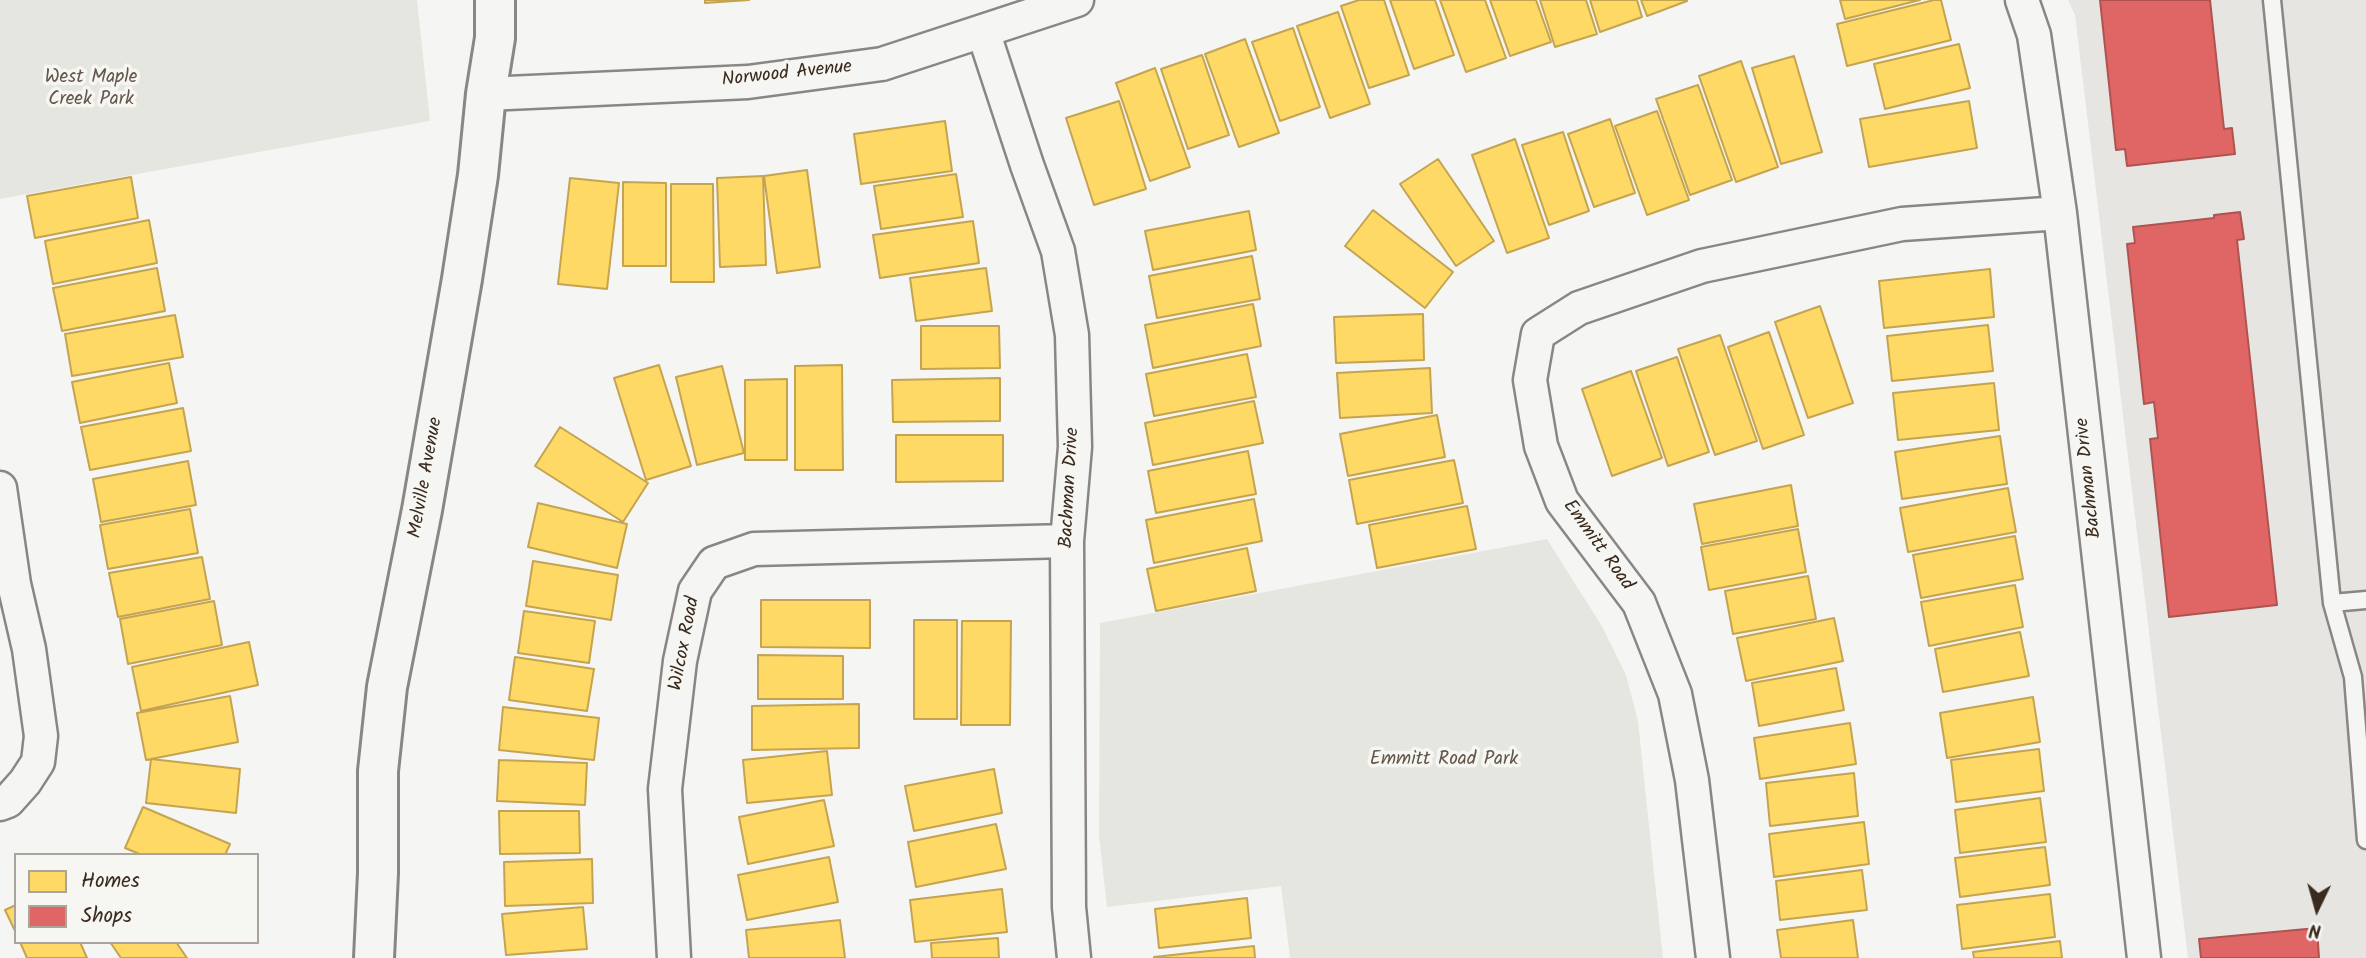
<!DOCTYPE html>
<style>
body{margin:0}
#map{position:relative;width:2366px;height:958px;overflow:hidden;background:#f5f5f3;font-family:Kalam,sans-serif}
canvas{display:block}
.legend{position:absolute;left:14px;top:853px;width:245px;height:91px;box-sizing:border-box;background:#f6f6f2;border:2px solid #aba49d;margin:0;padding:9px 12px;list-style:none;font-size:21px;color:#3b2a1e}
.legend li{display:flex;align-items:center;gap:14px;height:35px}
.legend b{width:35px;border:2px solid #aba49d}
.north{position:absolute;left:2282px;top:874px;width:70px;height:70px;-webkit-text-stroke:5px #f6f6f2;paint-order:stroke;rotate:185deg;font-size:19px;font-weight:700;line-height:28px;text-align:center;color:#3b2a1e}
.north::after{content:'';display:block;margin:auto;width:24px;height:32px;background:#3b2a1e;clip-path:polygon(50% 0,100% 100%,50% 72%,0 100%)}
</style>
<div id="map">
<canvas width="2366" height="958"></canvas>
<ul class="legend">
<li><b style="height:19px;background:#ffd966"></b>Homes</li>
<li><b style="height:19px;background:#e06666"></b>Shops</li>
</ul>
<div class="north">N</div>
</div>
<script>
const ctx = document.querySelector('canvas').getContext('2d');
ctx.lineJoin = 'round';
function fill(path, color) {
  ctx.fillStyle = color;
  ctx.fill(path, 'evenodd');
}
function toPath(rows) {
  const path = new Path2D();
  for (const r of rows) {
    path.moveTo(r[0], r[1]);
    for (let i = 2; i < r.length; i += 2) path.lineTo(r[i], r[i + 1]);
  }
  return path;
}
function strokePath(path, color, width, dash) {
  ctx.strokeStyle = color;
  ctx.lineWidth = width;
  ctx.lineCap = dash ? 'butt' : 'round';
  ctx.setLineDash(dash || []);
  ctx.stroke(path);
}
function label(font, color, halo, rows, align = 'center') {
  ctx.font = font + ' Kalam,sans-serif';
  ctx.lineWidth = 7;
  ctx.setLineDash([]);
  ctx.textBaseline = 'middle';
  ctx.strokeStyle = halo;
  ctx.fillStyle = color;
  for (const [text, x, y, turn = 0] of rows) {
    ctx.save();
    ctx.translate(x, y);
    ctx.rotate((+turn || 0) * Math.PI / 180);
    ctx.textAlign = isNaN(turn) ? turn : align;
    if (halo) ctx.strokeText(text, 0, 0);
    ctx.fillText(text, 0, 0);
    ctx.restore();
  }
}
const built = toPath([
 [2068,0,2366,0,2366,958,2188,958,2075,15]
]);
const green = toPath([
 [0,0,417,0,430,121,0,199],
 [1547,539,1603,628,1626,675,1638,721,1663,958,1290,958,1281,886,1107,907,1099,836,1100,623]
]);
const homes = toPath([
 [705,0,749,0,705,3,705,0],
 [1359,0,1384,0,1409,75,1369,88,1341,6,1359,0],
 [1390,0,1435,0,1454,55,1414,69,1390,0],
 [1440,0,1485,0,1506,58,1466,72,1440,0],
 [1490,0,1536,0,1551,42,1510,56,1490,0],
 [1540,0,1586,0,1597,34,1555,47,1540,0],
 [1590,0,1637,0,1642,17,1600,32,1590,0],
 [1641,0,1687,0,1687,1,1647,16,1641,0],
 [1840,0,1920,0,1845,19,1840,0],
 [1934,0,1941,0,1951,40,1847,66,1837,24,1934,0],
 [1338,12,1370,104,1330,118,1297,26,1338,12],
 [1293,28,1320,107,1280,121,1252,42,1293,28],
 [1245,39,1279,133,1239,147,1205,54,1245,39],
 [1959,44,1970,88,1885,109,1874,64,1959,44],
 [1202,55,1229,135,1188,149,1161,69,1202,55],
 [1794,56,1822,152,1781,164,1752,68,1794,56],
 [1741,61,1778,167,1736,182,1699,76,1741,61],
 [1155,68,1190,167,1150,181,1116,83,1155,68],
 [1698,85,1732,180,1690,195,1656,99,1698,85],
 [1119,101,1146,189,1094,205,1066,118,1119,101],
 [1969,101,1977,148,1869,167,1860,119,1969,101],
 [1657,111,1689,200,1647,215,1615,126,1657,111],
 [1610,119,1635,193,1594,207,1568,134,1610,119],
 [945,121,952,171,861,184,854,134,945,121],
 [1563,132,1589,211,1549,225,1522,145,1563,132],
 [1515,139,1549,238,1507,253,1472,155,1515,139],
 [1438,159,1494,241,1456,266,1400,184,1438,159],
 [807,170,820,267,777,273,764,176,807,170],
 [956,174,963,217,881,229,874,186,956,174],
 [763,176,766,265,720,267,717,178,763,176],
 [131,177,138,218,35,238,27,196,131,177],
 [570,178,619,183,607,289,558,284,570,178],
 [623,182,666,183,666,266,623,266,623,182],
 [671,184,713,184,714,282,671,282,671,184],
 [1373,210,1453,272,1425,308,1345,246,1373,210],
 [1249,211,1256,250,1153,270,1145,231,1249,211],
 [149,220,157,263,53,284,45,241,149,220],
 [973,221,979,263,880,278,873,235,973,221],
 [1252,256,1260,299,1157,318,1149,276,1252,256],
 [157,268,165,311,62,331,53,288,157,268],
 [986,268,992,311,916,321,910,278,986,268],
 [1990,269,1994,317,1884,328,1879,281,1990,269],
 [1253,304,1261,346,1153,368,1145,325,1253,304],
 [1820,306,1853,403,1808,418,1775,322,1820,306],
 [1423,314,1424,360,1336,363,1334,317,1423,314],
 [175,315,183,357,72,376,65,334,175,315],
 [1988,325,1993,371,1892,381,1887,336,1988,325],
 [921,326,999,326,1000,368,921,369,921,326],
 [1769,332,1804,435,1763,449,1728,347,1769,332],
 [1720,335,1757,441,1715,455,1678,349,1720,335],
 [1247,354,1256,397,1154,416,1146,374,1247,354],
 [1677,357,1709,452,1668,466,1636,371,1677,357],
 [169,363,177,403,80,423,72,382,169,363],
 [659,365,691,466,646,480,614,378,659,365],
 [842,365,843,470,795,470,795,366,842,365],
 [722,366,744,453,697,465,676,377,722,366],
 [1430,368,1432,413,1340,418,1337,373,1430,368],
 [1631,371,1662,458,1612,476,1582,389,1631,371],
 [1000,378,1000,421,893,422,892,380,1000,378],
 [787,379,787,460,745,460,745,380,787,379],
 [1994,383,1999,430,1898,440,1893,393,1994,383],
 [1254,401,1263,443,1153,465,1145,423,1254,401],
 [183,408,191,451,90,470,81,427,183,408],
 [1437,415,1445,457,1348,476,1340,434,1437,415],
 [560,427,648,483,623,522,535,466,560,427],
 [896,435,1003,435,1003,481,896,482,896,435],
 [2000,436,2007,484,1902,499,1895,452,2000,436],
 [1248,451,1256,494,1156,513,1148,471,1248,451],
 [1454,460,1463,503,1357,524,1349,480,1454,460],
 [188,461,196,505,101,522,93,479,188,461],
 [1791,485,1798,526,1702,544,1694,504,1791,485],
 [2008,488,2016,532,1908,552,1900,508,2008,488],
 [1254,499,1262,541,1154,563,1146,520,1254,499],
 [538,503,627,524,617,568,528,547,538,503],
 [1467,506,1476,549,1377,568,1369,525,1467,506],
 [190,509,198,553,108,569,100,525,190,509],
 [1798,529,1806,572,1709,590,1701,547,1798,529],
 [2015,536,2023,579,1921,598,1913,555,2015,536],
 [1247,548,1256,591,1156,611,1147,569,1247,548],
 [202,557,210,599,118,617,109,573,202,557],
 [533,561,618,575,611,620,526,606,533,561],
 [1808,576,1816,619,1733,634,1725,591,1808,576],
 [2015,585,2023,627,1929,646,1921,602,2015,585],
 [761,600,870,600,870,648,761,647,761,600],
 [214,601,222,645,128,664,120,619,214,601],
 [524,611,595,621,589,663,518,653,524,611],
 [1834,618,1843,661,1746,681,1737,638,1834,618],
 [914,620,957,620,957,719,914,719,914,620],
 [962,621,1011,621,1010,725,961,725,962,621],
 [2020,632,2029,676,1943,692,1935,649,2020,632],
 [249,642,258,685,141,711,132,667,249,642],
 [758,655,843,656,843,699,758,699,758,655],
 [515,657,594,669,587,711,509,700,515,657],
 [1836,668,1844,710,1759,726,1752,683,1836,668],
 [230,696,238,742,146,760,137,713,230,696],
 [2033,697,2040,742,1947,758,1940,713,2033,697],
 [859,704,859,748,752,750,752,706,859,704],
 [503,707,599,718,594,760,499,750,503,707],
 [1850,723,1856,764,1760,779,1754,738,1850,723],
 [2039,749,2044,791,1956,802,1951,760,2039,749],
 [827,751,832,795,747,803,743,760,827,751],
 [151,759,240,769,236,813,146,803,151,759],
 [499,760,587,763,585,805,497,801,499,760],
 [994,769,1002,813,914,831,905,786,994,769],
 [1854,773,1858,816,1770,826,1766,783,1854,773],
 [2040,798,2046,842,1960,853,1955,810,2040,798],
 [824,800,834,846,748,864,739,817,824,800],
 [143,807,230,844,225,855,142,855,125,848,143,807],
 [499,811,579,811,580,853,500,854,499,811],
 [1864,822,1869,864,1774,877,1769,834,1864,822],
 [996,824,1006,869,916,887,908,842,996,824],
 [2045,847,2050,885,1960,897,1955,858,2045,847],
 [829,857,838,902,747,920,738,875,829,857],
 [592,859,593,903,505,906,504,862,592,859],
 [1862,870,1867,910,1780,920,1776,881,1862,870],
 [1002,889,1007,932,915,942,910,900,1002,889],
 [2050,894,2055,937,1962,949,1957,905,2050,894],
 [1247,898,1251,938,1159,948,1155,909,1247,898],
 [16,905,16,933,5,910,16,905],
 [583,907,587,949,506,955,502,914,583,907],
 [840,920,845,958,749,958,746,930,840,920],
 [1853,920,1858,958,1781,958,1777,930,1853,920],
 [998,938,999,958,932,958,931,943,998,938],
 [2060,941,2062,958,1974,958,1973,952,2060,941],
 [20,942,80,942,87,958,27,958,20,942],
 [110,942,176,942,187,958,121,958,110,942],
 [1254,946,1255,958,1154,958,1154,957,1254,946]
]);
const shops = toPath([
 [2100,0,2210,0,2224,129,2232,128,2235,154,2127,166,2125,149,2116,150,2100,0],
 [2240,212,2244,239,2237,240,2277,605,2169,617,2150,439,2158,438,2154,402,2144,404,2127,244,2135,243,2133,227,2214,218,2214,215,2240,212],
 [2317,928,2319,958,2201,958,2199,939,2317,928]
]);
const lane = toPath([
 [2272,0,2332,603],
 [2366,600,2332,603,2353,677,2366,840]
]);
const street = toPath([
 [2022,0,2034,35,2060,213,2144,958],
 [983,31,1027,165,1058,251,1072,335,1075,447,1067,541,1069,907,1074,958],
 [486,94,748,82,882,64,1077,0],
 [0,488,14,584,29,649,41,736,38,762,25,782,8,801,0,804],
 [674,958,665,789,680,661,695,591,714,563,754,549,1067,541],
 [1713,958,1692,780,1675,694,1639,603,1562,501,1541,446,1530,380,1538,334,1579,308,1702,266,1902,224,2060,213]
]);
const secondary = toPath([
 [374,958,378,873,378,771,387,687,422,510,462,279,478,175,486,94,495,38,495,0]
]);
const streetNames = [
 ["Norwood Avenue",787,75,-6],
 ["Melville Avenue",427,478,-80],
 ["Bachman Drive",2090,478,-96],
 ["Bachman Drive",1071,488,-87],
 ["Emmitt Road",1597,546,54],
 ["Wilcox Road",686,644,-79]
];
const parkNames = [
 ["West Maple",91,79],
 ["Creek Park",91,101],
 ["Emmitt Road Park",1444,761]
];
fill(built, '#e7e5e2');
fill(green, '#e6e6e1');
fill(homes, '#ffd966');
strokePath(homes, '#c4a450', 2);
fill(shops, '#e06666');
strokePath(shops, '#ae5450', 2);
strokePath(lane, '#8a8683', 21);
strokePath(street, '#8a8683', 37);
strokePath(secondary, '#8a8683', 44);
strokePath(lane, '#f5f5f3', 16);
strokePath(street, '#f5f5f3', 32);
strokePath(secondary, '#f5f5f3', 38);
label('19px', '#3b2a1e', '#f6f6f2', streetNames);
label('19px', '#63564b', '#f6f6f2', parkNames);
</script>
